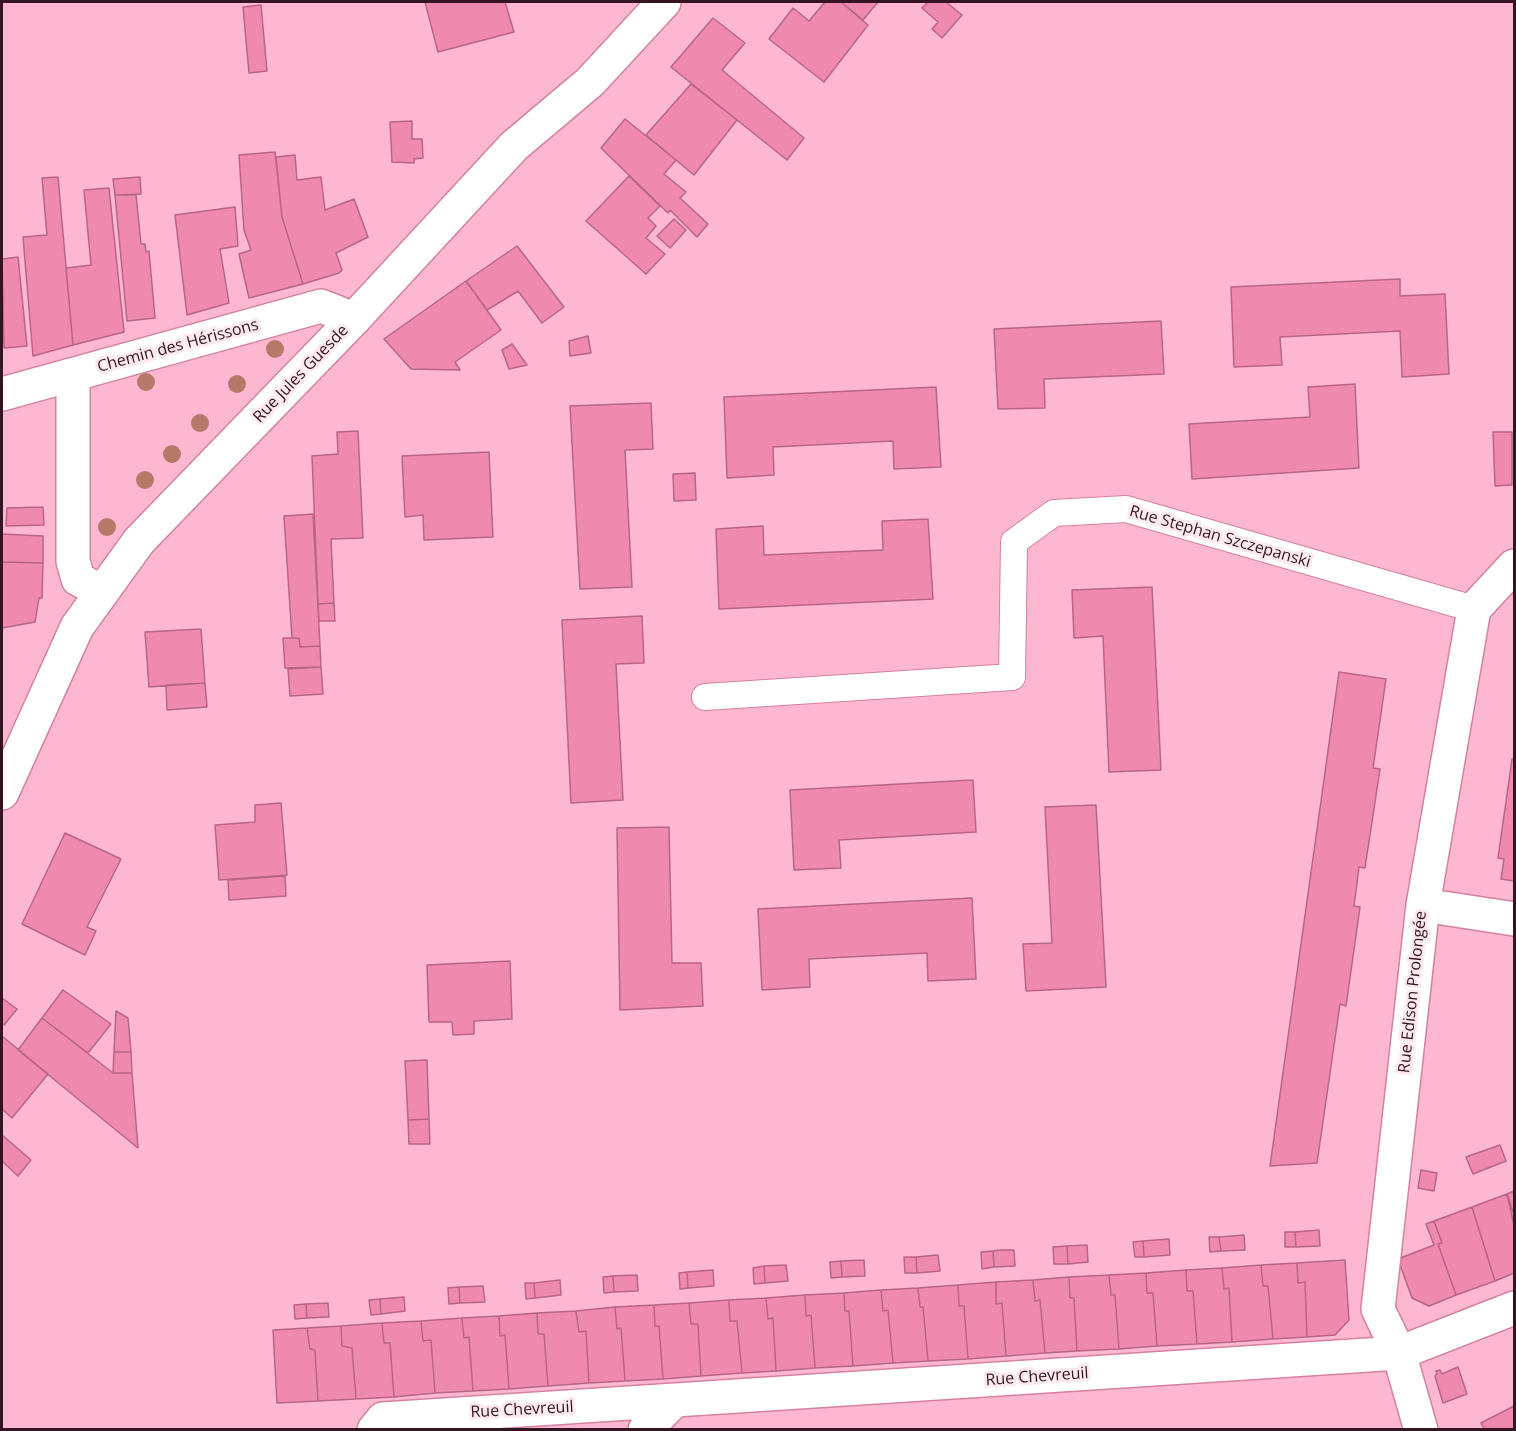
<!DOCTYPE html>
<meta charset="utf-8">
<style>
body{margin:0}
#map{position:relative;width:1516px;height:1431px;overflow:hidden;background:#feb7d0;font-family:"Open Sans",sans-serif}
canvas{display:block}
.frame{position:absolute;inset:0;border:3px solid #351421;pointer-events:none}
</style>
<div id="map">
<canvas width="1516" height="1431"></canvas>
<div class="frame"></div>
</div>
<script>
const ctx = document.querySelector('canvas').getContext('2d');
ctx.lineJoin = 'round';
function fill(path, color) {
  ctx.fillStyle = color;
  ctx.fill(path, 'evenodd');
}
function toPath(rows) {
  const path = new Path2D();
  for (const r of rows) {
    path.moveTo(r[0], r[1]);
    for (let i = 2; i < r.length; i += 2) path.lineTo(r[i], r[i + 1]);
  }
  return path;
}
function strokePath(path, color, width, dash) {
  ctx.strokeStyle = color;
  ctx.lineWidth = width;
  ctx.lineCap = dash ? 'butt' : 'round';
  ctx.setLineDash(dash || []);
  ctx.stroke(path);
}
function label(font, color, halo, rows, align = 'center') {
  ctx.font = font + ' "Open Sans",sans-serif';
  ctx.lineWidth = 6;
  ctx.setLineDash([]);
  ctx.textBaseline = 'middle';
  ctx.strokeStyle = halo;
  ctx.fillStyle = color;
  for (const [text, x, y, turn = 0] of rows) {
    ctx.save();
    ctx.translate(x, y);
    ctx.rotate((+turn || 0) * Math.PI / 180);
    ctx.textAlign = isNaN(turn) ? turn : align;
    if (halo) ctx.strokeText(text, 0, 0);
    ctx.fillText(text, 0, 0);
    ctx.restore();
  }
}
const building = toPath([
 [425,2,505,2,514,32,438,52,425,2],
 [825,2,841,2,868,25,824,82,769,39,793,8,809,21,825,2],
 [841,2,878,2,863,20,841,2],
 [928,2,946,2,962,15,942,38,932,29,938,22,922,8,928,2],
 [261,5,267,71,249,73,243,7,261,5],
 [713,18,745,43,722,70,804,138,787,160,671,67,713,18],
 [691,84,737,120,694,175,646,135,691,84],
 [625,119,676,160,664,174,686,192,680,198,708,224,697,237,670,210,668,213,601,148,625,119],
 [412,121,412,139,422,139,423,158,414,159,414,163,392,162,390,122,412,121],
 [275,152,282,217,303,284,249,298,239,254,251,250,244,230,239,155,275,152],
 [295,155,297,180,321,177,325,210,354,199,368,237,336,253,342,270,339,273,303,284,282,217,276,157,295,155],
 [629,176,660,206,648,218,656,226,646,238,665,254,646,274,586,221,629,176],
 [58,177,73,345,33,356,23,237,47,235,42,178,58,177],
 [140,177,141,194,115,195,113,179,140,177],
 [109,188,124,332,73,345,66,268,91,265,84,190,109,188],
 [115,195,136,195,141,244,145,244,146,252,149,251,155,318,127,321,115,195],
 [235,207,238,246,220,249,229,303,187,315,175,215,235,207],
 [674,219,686,230,670,248,657,236,674,219],
 [517,246,564,307,542,323,518,291,487,310,466,281,517,246],
 [18,257,27,346,4,348,2,259,18,257],
 [1400,279,1400,296,1445,294,1449,374,1402,377,1400,331,1280,337,1282,365,1234,367,1231,287,1400,279],
 [466,281,501,330,455,362,460,370,411,369,384,339,466,281],
 [1161,321,1164,374,1044,379,1045,408,998,409,994,329,1161,321],
 [588,336,591,353,570,356,569,341,588,336],
 [512,344,527,365,509,369,502,350,512,344],
 [1355,384,1359,468,1192,479,1189,424,1310,417,1308,387,1355,384],
 [936,387,941,467,894,469,893,441,773,447,774,475,727,478,724,397,936,387],
 [651,403,653,449,625,450,632,587,580,589,570,406,651,403],
 [358,431,363,538,331,539,334,603,318,604,312,456,338,454,337,432,358,431],
 [1493,432,1512,432,1512,485,1495,486,1493,432],
 [489,452,493,537,424,540,423,515,405,517,402,456,489,452],
 [695,473,696,500,674,501,673,474,695,473],
 [43,507,44,525,6,526,7,508,43,507],
 [313,514,320,646,300,647,299,638,292,638,284,516,313,514],
 [928,519,933,599,719,609,716,529,763,526,764,555,883,550,882,521,928,519],
 [2,534,43,536,43,563,2,562,2,534],
 [2,562,43,563,42,598,39,598,35,622,2,628,2,562],
 [1152,587,1161,770,1109,772,1103,636,1074,638,1072,590,1152,587],
 [334,603,335,621,319,621,318,604,334,603],
 [642,616,644,663,616,664,623,800,571,803,562,620,642,616],
 [201,629,205,683,149,687,145,632,201,629],
 [283,638,299,638,300,647,320,646,321,667,285,668,283,638],
 [321,667,323,694,290,696,288,669,321,667],
 [1339,672,1386,679,1373,768,1380,769,1365,868,1359,867,1354,906,1360,907,1346,1006,1340,1004,1317,1163,1270,1166,1339,672],
 [205,683,207,707,167,710,166,685,205,683],
 [1512,759,1514,759,1514,881,1501,879,1504,859,1498,858,1512,759],
 [973,780,976,832,839,840,841,868,794,870,790,790,973,780],
 [281,803,287,875,219,880,215,825,255,822,255,805,281,803],
 [1096,805,1106,987,1026,991,1023,944,1052,943,1045,807,1096,805],
 [669,827,672,963,701,963,703,1006,620,1010,617,828,669,827],
 [65,833,121,859,87,927,96,931,85,955,22,924,65,833],
 [285,876,286,896,229,900,228,880,285,876],
 [972,898,976,979,928,981,927,953,809,959,810,987,762,990,758,909,972,898],
 [510,961,512,1019,474,1021,474,1034,453,1035,452,1022,429,1022,427,965,510,961],
 [63,990,111,1024,88,1053,42,1018,63,990],
 [2,998,17,1009,4,1025,2,1023,2,998],
 [116,1011,128,1018,131,1052,114,1052,116,1011],
 [42,1018,113,1073,132,1073,138,1148,18,1050,42,1018],
 [2,1036,48,1074,12,1118,2,1109,2,1036],
 [114,1052,131,1052,132,1073,113,1073,114,1052],
 [427,1060,429,1119,408,1120,405,1061,427,1060],
 [429,1119,430,1144,409,1144,408,1120,429,1119],
 [2,1135,31,1160,18,1176,2,1161,2,1135],
 [1500,1145,1506,1161,1473,1174,1466,1157,1500,1145],
 [1421,1170,1437,1173,1434,1191,1418,1188,1421,1170],
 [1514,1191,1514,1225,1507,1194,1514,1191],
 [1507,1194,1514,1215,1512,1217,1514,1225,1514,1273,1495,1281,1472,1207,1507,1194],
 [1472,1207,1495,1281,1456,1295,1438,1244,1442,1243,1434,1221,1472,1207],
 [1434,1221,1442,1243,1438,1244,1456,1295,1429,1306,1412,1298,1398,1259,1434,1245,1426,1224,1434,1221],
 [1319,1230,1320,1246,1296,1247,1295,1232,1319,1230],
 [1285,1232,1295,1232,1296,1247,1285,1247,1285,1232],
 [1244,1235,1245,1250,1221,1251,1219,1237,1244,1235],
 [1209,1237,1219,1237,1221,1251,1210,1252,1209,1237],
 [1169,1239,1170,1255,1144,1257,1143,1241,1169,1239],
 [1143,1241,1144,1257,1135,1257,1133,1242,1143,1241],
 [1087,1245,1088,1262,1068,1264,1067,1246,1087,1245],
 [1067,1246,1068,1264,1054,1264,1053,1247,1067,1246],
 [1000,1250,1014,1250,1015,1266,994,1267,993,1251,1000,1250],
 [993,1251,994,1267,982,1269,981,1252,993,1251],
 [938,1255,940,1271,917,1273,916,1257,938,1255],
 [904,1257,916,1257,917,1273,905,1273,904,1257],
 [864,1260,865,1276,842,1277,841,1261,864,1260],
 [1345,1260,1349,1320,1335,1335,1307,1337,1305,1282,1298,1283,1297,1263,1345,1260],
 [841,1261,842,1277,831,1278,830,1262,841,1261],
 [1297,1263,1298,1283,1305,1282,1307,1337,1273,1339,1268,1286,1263,1286,1261,1265,1297,1263],
 [786,1265,788,1281,765,1283,764,1266,786,1265],
 [1261,1265,1263,1286,1268,1286,1273,1339,1232,1342,1229,1288,1224,1289,1222,1268,1261,1265],
 [764,1266,765,1283,754,1284,753,1268,764,1266],
 [1222,1268,1224,1289,1229,1288,1232,1342,1197,1344,1193,1291,1187,1291,1186,1270,1222,1268],
 [713,1270,714,1286,688,1288,687,1272,713,1270],
 [1186,1270,1187,1291,1193,1291,1197,1344,1157,1346,1153,1293,1147,1293,1146,1273,1186,1270],
 [687,1272,688,1288,680,1289,679,1273,687,1272],
 [1146,1273,1147,1293,1153,1293,1157,1346,1119,1349,1115,1295,1111,1295,1109,1275,1146,1273],
 [637,1275,638,1291,614,1292,613,1276,637,1275],
 [1109,1275,1111,1295,1115,1295,1119,1349,1077,1351,1074,1298,1070,1298,1069,1277,1109,1275],
 [613,1276,614,1292,604,1293,603,1277,613,1276],
 [1069,1277,1070,1298,1074,1298,1077,1351,1045,1353,1040,1300,1035,1301,1033,1280,1069,1277],
 [560,1280,561,1295,535,1298,534,1283,560,1280],
 [1033,1280,1035,1301,1040,1300,1045,1353,1006,1356,1002,1303,996,1304,996,1282,1033,1280],
 [996,1282,996,1304,1002,1303,1006,1356,968,1359,964,1306,959,1306,958,1285,996,1282],
 [525,1283,534,1283,535,1298,526,1299,525,1283],
 [958,1285,959,1306,964,1306,968,1359,928,1361,923,1307,920,1307,918,1288,958,1285],
 [483,1286,485,1302,460,1303,459,1287,483,1286],
 [459,1287,460,1303,449,1304,448,1288,459,1287],
 [918,1288,920,1307,923,1307,928,1361,893,1363,888,1310,883,1311,881,1290,918,1288],
 [881,1290,883,1311,888,1310,893,1363,853,1366,849,1311,845,1311,844,1293,881,1290],
 [844,1293,845,1311,849,1311,853,1366,815,1368,811,1315,806,1316,805,1295,844,1293],
 [805,1295,806,1316,811,1315,815,1368,776,1371,773,1318,768,1319,766,1298,805,1295],
 [404,1297,405,1311,381,1314,380,1299,404,1297],
 [766,1298,768,1319,773,1318,776,1371,742,1373,737,1321,730,1321,729,1300,766,1298],
 [380,1299,381,1314,371,1315,369,1300,380,1299],
 [729,1300,730,1321,737,1321,742,1373,701,1376,698,1324,691,1324,689,1303,729,1300],
 [328,1303,329,1317,307,1318,306,1304,328,1303],
 [689,1303,691,1324,698,1324,701,1376,663,1379,659,1326,655,1326,654,1305,689,1303],
 [306,1304,307,1318,295,1319,294,1305,306,1304],
 [654,1305,655,1326,659,1326,663,1379,625,1381,621,1328,617,1329,615,1307,654,1305],
 [615,1307,617,1329,621,1328,625,1381,589,1383,586,1331,579,1332,576,1311,615,1307],
 [576,1311,579,1332,586,1331,589,1383,548,1386,544,1334,538,1334,537,1313,576,1311],
 [537,1313,538,1334,544,1334,548,1386,509,1389,505,1335,500,1336,499,1316,537,1313],
 [499,1316,500,1336,505,1335,509,1389,473,1391,469,1337,464,1338,462,1318,499,1316],
 [462,1318,464,1338,469,1337,473,1391,435,1393,431,1340,423,1341,421,1321,462,1318],
 [421,1321,423,1341,431,1340,435,1393,394,1397,390,1343,384,1343,382,1323,421,1321],
 [382,1323,384,1343,390,1343,394,1397,356,1399,352,1348,342,1346,341,1326,382,1323],
 [341,1326,342,1346,352,1348,356,1399,318,1401,315,1350,310,1349,307,1328,341,1326],
 [307,1328,310,1349,315,1350,318,1401,277,1403,273,1330,307,1328],
 [1458,1367,1467,1394,1443,1403,1435,1376,1437,1374,1436,1371,1440,1370,1442,1374,1458,1367],
 [1514,1406,1514,1430,1485,1430,1481,1423,1514,1406]
]);
const service = toPath([
 [705,697,1012,677,1014,542,1054,513,1126,509,1474,609]
]);
const minor = toPath([
 [73,375,73,561,78,579,100,591],
 [2,394,321,306,354,319],
 [1423,905,1514,919],
 [374,1430,383,1419,1399,1353,1514,1308],
 [645,1430,674,1401],
 [1421,1430,1399,1353,1378,1309,1423,905,1474,609,1514,566]
]);
const tertiary = toPath([
 [2,793,77,627,139,541,354,319,514,146,590,82,664,2]
]);
const trees = [
 [275,349],
 [146,382],
 [237,384],
 [200,423],
 [172,454],
 [145,480],
 [107,527]
];
const streetNames = [
 ["Chemin des Hérissons",178,346,-15],
 ["Rue Jules Guesde",301,374,-46],
 ["Rue Stephan Szczepanski",1220,537,16],
 ["Rue Edison Prolongée",1413,992,-84],
 ["Rue Chevreuil",1037,1377,-4],
 ["Rue Chevreuil",522,1410,-3]
];
fill(building, '#f089b0');
strokePath(building, '#b76685', 1.5);
strokePath(service, '#d581a0', 28);
strokePath(minor, '#d581a0', 36);
strokePath(tertiary, '#d581a0', 36);
strokePath(service, '#fff', 26);
strokePath(minor, '#fff', 33);
strokePath(tertiary, '#fff', 33);
ctx.fillStyle = '#b67868';
for (const [x, y] of trees) {
  ctx.beginPath();
  ctx.arc(x, y, 9, 0, 2 * Math.PI);
  ctx.fill();
}
label('16px', '#351421', '#fdeaf0', streetNames);
</script>
